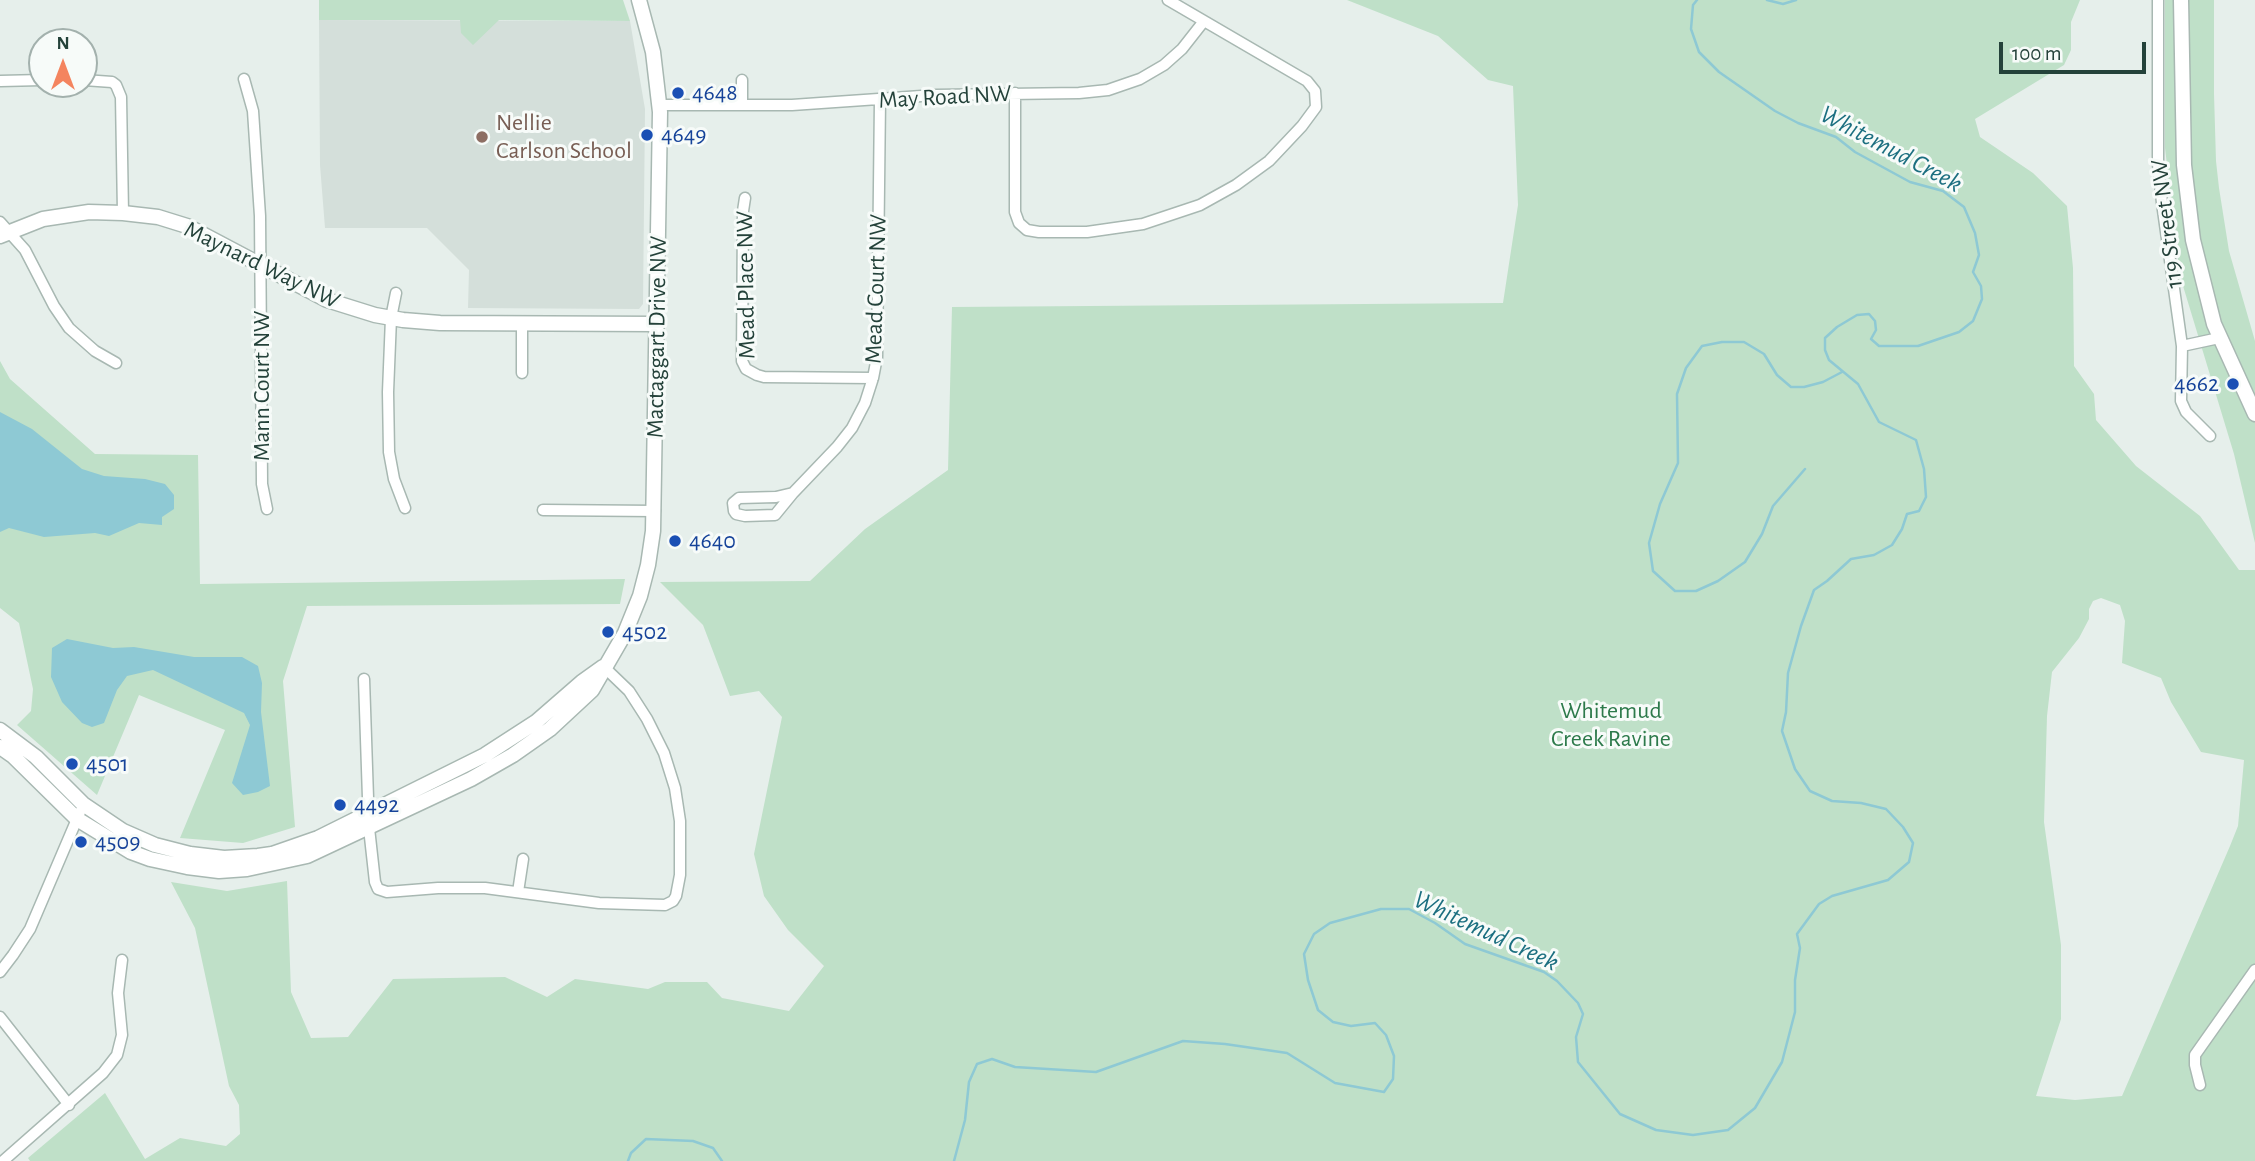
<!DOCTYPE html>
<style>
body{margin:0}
#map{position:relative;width:2255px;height:1161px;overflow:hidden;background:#e6efeb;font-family:"Alegreya Sans",sans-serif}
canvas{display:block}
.north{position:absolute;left:28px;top:28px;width:70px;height:70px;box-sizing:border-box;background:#f7fbf9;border:2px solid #a3b1ad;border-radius:50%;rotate:0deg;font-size:19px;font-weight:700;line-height:28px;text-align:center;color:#24423a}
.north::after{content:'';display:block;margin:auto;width:24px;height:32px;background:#f4845f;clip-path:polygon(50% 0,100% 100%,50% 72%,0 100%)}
.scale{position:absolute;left:1999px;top:42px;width:147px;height:32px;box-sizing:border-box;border:4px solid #24423a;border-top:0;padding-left:9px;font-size:21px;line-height:24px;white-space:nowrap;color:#24423a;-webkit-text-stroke:5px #f7fbf9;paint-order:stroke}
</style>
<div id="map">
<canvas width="2255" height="1161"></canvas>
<div class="north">N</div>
<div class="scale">100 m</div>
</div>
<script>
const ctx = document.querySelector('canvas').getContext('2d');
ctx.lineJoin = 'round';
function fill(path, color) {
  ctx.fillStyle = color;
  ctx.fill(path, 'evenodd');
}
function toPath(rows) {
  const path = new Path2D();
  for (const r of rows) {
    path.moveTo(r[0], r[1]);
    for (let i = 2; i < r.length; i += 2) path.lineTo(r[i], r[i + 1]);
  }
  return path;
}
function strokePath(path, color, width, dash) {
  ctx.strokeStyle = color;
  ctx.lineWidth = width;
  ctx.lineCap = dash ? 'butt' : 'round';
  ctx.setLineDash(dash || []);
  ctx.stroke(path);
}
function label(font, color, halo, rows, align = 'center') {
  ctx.font = font + ' "Alegreya Sans",sans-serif';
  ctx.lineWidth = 6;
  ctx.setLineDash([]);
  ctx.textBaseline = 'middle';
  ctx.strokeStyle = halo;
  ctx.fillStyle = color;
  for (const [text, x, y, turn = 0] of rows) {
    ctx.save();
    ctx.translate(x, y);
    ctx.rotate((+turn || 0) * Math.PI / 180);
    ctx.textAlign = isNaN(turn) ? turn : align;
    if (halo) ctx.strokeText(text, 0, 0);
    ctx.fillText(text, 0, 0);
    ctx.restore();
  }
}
const built = toPath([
 [319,20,630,21,645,109,643,304,639,309,468,308,469,270,427,228,325,228,320,165]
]);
const green = toPath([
 [319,0,623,0,630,21,499,20,473,45,461,33,460,20,319,20],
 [1347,0,2080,0,2071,22,2071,50,2064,65,1975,119,1980,137,2033,173,2067,206,2073,268,2074,366,2094,394,2096,420,2136,466,2200,516,2239,570,2255,570,2255,1161,30,1161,28,1158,105,1093,145,1159,180,1138,226,1146,240,1134,239,1105,229,1086,195,928,171,882,227,891,287,881,291,992,311,1038,348,1037,393,979,505,977,547,997,575,979,648,989,665,982,707,982,722,998,789,1011,824,966,788,930,764,896,754,854,782,717,759,691,730,696,703,625,660,582,810,581,865,529,948,470,952,307,1503,303,1518,205,1513,86,1488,80,1438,36],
 [2101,598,2120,605,2125,621,2122,663,2161,678,2171,702,2201,752,2244,760,2238,826,2230,846,2122,1096,2075,1100,2036,1096,2061,1019,2061,945,2044,822,2047,716,2052,672,2079,638,2089,619,2089,609,2093,601],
 [2165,0,2214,0,2214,94,2216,161,2219,188,2229,251,2255,341,2255,543,2234,454,2180,276,2165,148],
 [0,361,10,379,95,454,198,455,200,584,625,579,620,604,307,606,283,681,295,827,243,843,180,838,225,730,139,695,97,795,17,725,31,711,33,689,19,623,0,608]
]);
const water = toPath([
 [0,412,32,429,82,469,104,476,145,479,165,484,174,495,174,509,162,517,162,525,139,523,109,536,95,533,44,537,9,528,0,532],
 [67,639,113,648,134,647,194,657,242,657,258,666,262,683,261,712,270,786,258,792,243,795,232,783,250,725,244,713,153,670,127,676,117,690,104,723,92,727,82,723,62,702,51,677,52,648]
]);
const stream = toPath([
 [1767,0,1783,4,1796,0],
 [1805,469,1773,506,1762,534,1745,562,1718,581,1696,591,1675,591,1653,571,1649,543,1660,504,1678,463,1677,394,1686,368,1702,346,1722,342,1744,342,1764,354,1777,375,1791,387,1804,387,1823,382,1842,372],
 [628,1161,631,1153,646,1139,693,1141,713,1148,722,1161],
 [954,1161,965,1120,969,1082,977,1064,992,1059,1015,1067,1096,1072,1183,1041,1225,1044,1287,1053,1335,1083,1384,1092,1393,1079,1394,1056,1386,1035,1375,1023,1351,1026,1333,1022,1318,1010,1308,980,1304,954,1314,934,1330,923,1381,909,1409,909,1435,923,1465,944,1544,972,1557,981,1578,1003,1583,1014,1576,1037,1578,1062,1620,1114,1656,1130,1693,1135,1728,1130,1755,1108,1782,1062,1795,1012,1795,980,1800,948,1797,934,1819,904,1832,896,1888,880,1909,862,1913,843,1903,827,1886,809,1861,803,1832,801,1810,791,1795,769,1782,731,1786,712,1788,673,1801,626,1814,590,1827,581,1851,559,1874,555,1892,545,1902,529,1907,514,1919,511,1926,497,1924,469,1916,440,1879,422,1858,384,1829,360,1825,350,1825,338,1837,327,1857,315,1869,314,1875,321,1876,330,1871,339,1879,346,1918,346,1959,332,1973,321,1982,299,1981,286,1973,272,1979,255,1975,233,1964,207,1943,191,1910,182,1855,152,1836,137,1798,123,1775,111,1719,72,1699,52,1691,29,1693,5,1697,0]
]);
const minor = toPath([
 [2158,0,2158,164,2162,203,2182,346,2181,401,2186,412,2210,436],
 [244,79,253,111,260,216,262,484,267,509],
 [84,80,112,82,116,85,121,97,123,213],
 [742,80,742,105],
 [0,81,42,80],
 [1015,93,1015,212,1019,223,1027,230,1039,232,1087,232,1143,224,1200,205,1236,185,1269,161,1302,126,1316,107,1315,91,1307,81,1168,0],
 [660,105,792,105,936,95,1079,93,1108,90,1140,79,1164,65,1182,49,1204,21],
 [745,198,743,211,742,361,746,369,757,375,764,377,873,378],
 [0,222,25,250,54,306,69,328,95,351,116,363],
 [396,293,391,318,388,392,389,452,394,479,405,508],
 [2182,346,2219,338],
 [522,373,522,323],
 [793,493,775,515,745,516,736,514,734,511,733,503,739,498,776,497,793,493,837,447,852,428,865,403,873,378,877,357,880,100],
 [543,510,655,511],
 [364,679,369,828,375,882,378,889,387,892,438,888,485,888,599,903,665,905,673,901,676,896,680,875,680,821,675,788,664,753,647,719,629,691,604,667],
 [518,892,523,859],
 [0,972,13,955,30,929,80,812],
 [0,1017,69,1105],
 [2200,1085,2195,1065,2195,1055,2255,970],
 [3,1161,103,1073,117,1055,122,1035,118,993,122,960]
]);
const tertiary = toPath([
 [2181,0,2184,165,2193,240,2214,324,2255,414],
 [0,236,43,219,89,212,123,213,158,217,187,226,327,300,375,315,403,320,440,323,657,324],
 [0,730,36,757,83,804,123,831,155,845,190,854,224,858,258,856,272,854,318,838,485,755,536,722,582,682,603,667],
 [0,747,13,756,77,819,131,852,150,859,187,867,219,871,247,869,307,856,471,779,513,755,550,729,592,690,625,633,640,596,648,565,653,531,660,112,653,52,639,0]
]);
const markers = [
 [678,93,7,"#1a4fb4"],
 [647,135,7,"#1a4fb4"],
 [482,137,7,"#8d6e63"],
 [2233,384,7,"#1a4fb4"],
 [675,541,7,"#1a4fb4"],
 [608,632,7,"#1a4fb4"],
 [72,764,7,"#1a4fb4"],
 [340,805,7,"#1a4fb4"],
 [81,842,7,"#1a4fb4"]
];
const transitNames = [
 ["4648",692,93],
 ["4649",661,135],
 ["4662",2219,384,"right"],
 ["4640",689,541],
 ["4502",622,632],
 ["4501",86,764],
 ["4492",354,805],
 ["4509",95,842]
];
const streetNames = [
 ["May Road NW",945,97,-3],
 ["119 Street NW",2167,224,-97],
 ["Maynard Way NW",262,265,26],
 ["Mead Place NW",746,285,-91],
 ["Mead Court NW",876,289,-88],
 ["Mactaggart Drive NW",657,337,-89],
 ["Mann Court NW",262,386,-90]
];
const educationNames = [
 ["Nellie",496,123],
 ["Carlson School",496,151]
];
const parkNames = [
 ["Whitemud",1611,711],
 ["Creek Ravine",1611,739]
];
const waterNames = [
 ["Whitemud Creek",1891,149,28],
 ["Whitemud Creek",1486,931,25]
];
fill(built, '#d4dfda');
fill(green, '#bfe0c8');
fill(water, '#8ec9d4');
strokePath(stream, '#8ec9d4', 2.5);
strokePath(minor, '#a8b8b2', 13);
strokePath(tertiary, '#a8b8b2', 17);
strokePath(minor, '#fff', 10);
strokePath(tertiary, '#fff', 14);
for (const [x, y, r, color] of markers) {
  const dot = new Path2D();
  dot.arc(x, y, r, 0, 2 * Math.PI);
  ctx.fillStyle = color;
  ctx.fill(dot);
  strokePath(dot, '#f7fbf9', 2.5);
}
label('24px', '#164399', '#f7fbf9', transitNames, 'left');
label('24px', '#24423a', '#f7fbf9', streetNames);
label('24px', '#785e54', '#f7fbf9', educationNames, 'left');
label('24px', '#2d7a4b', '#f7fbf9', parkNames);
label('italic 26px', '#1c6f80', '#f7fbf9', waterNames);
</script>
